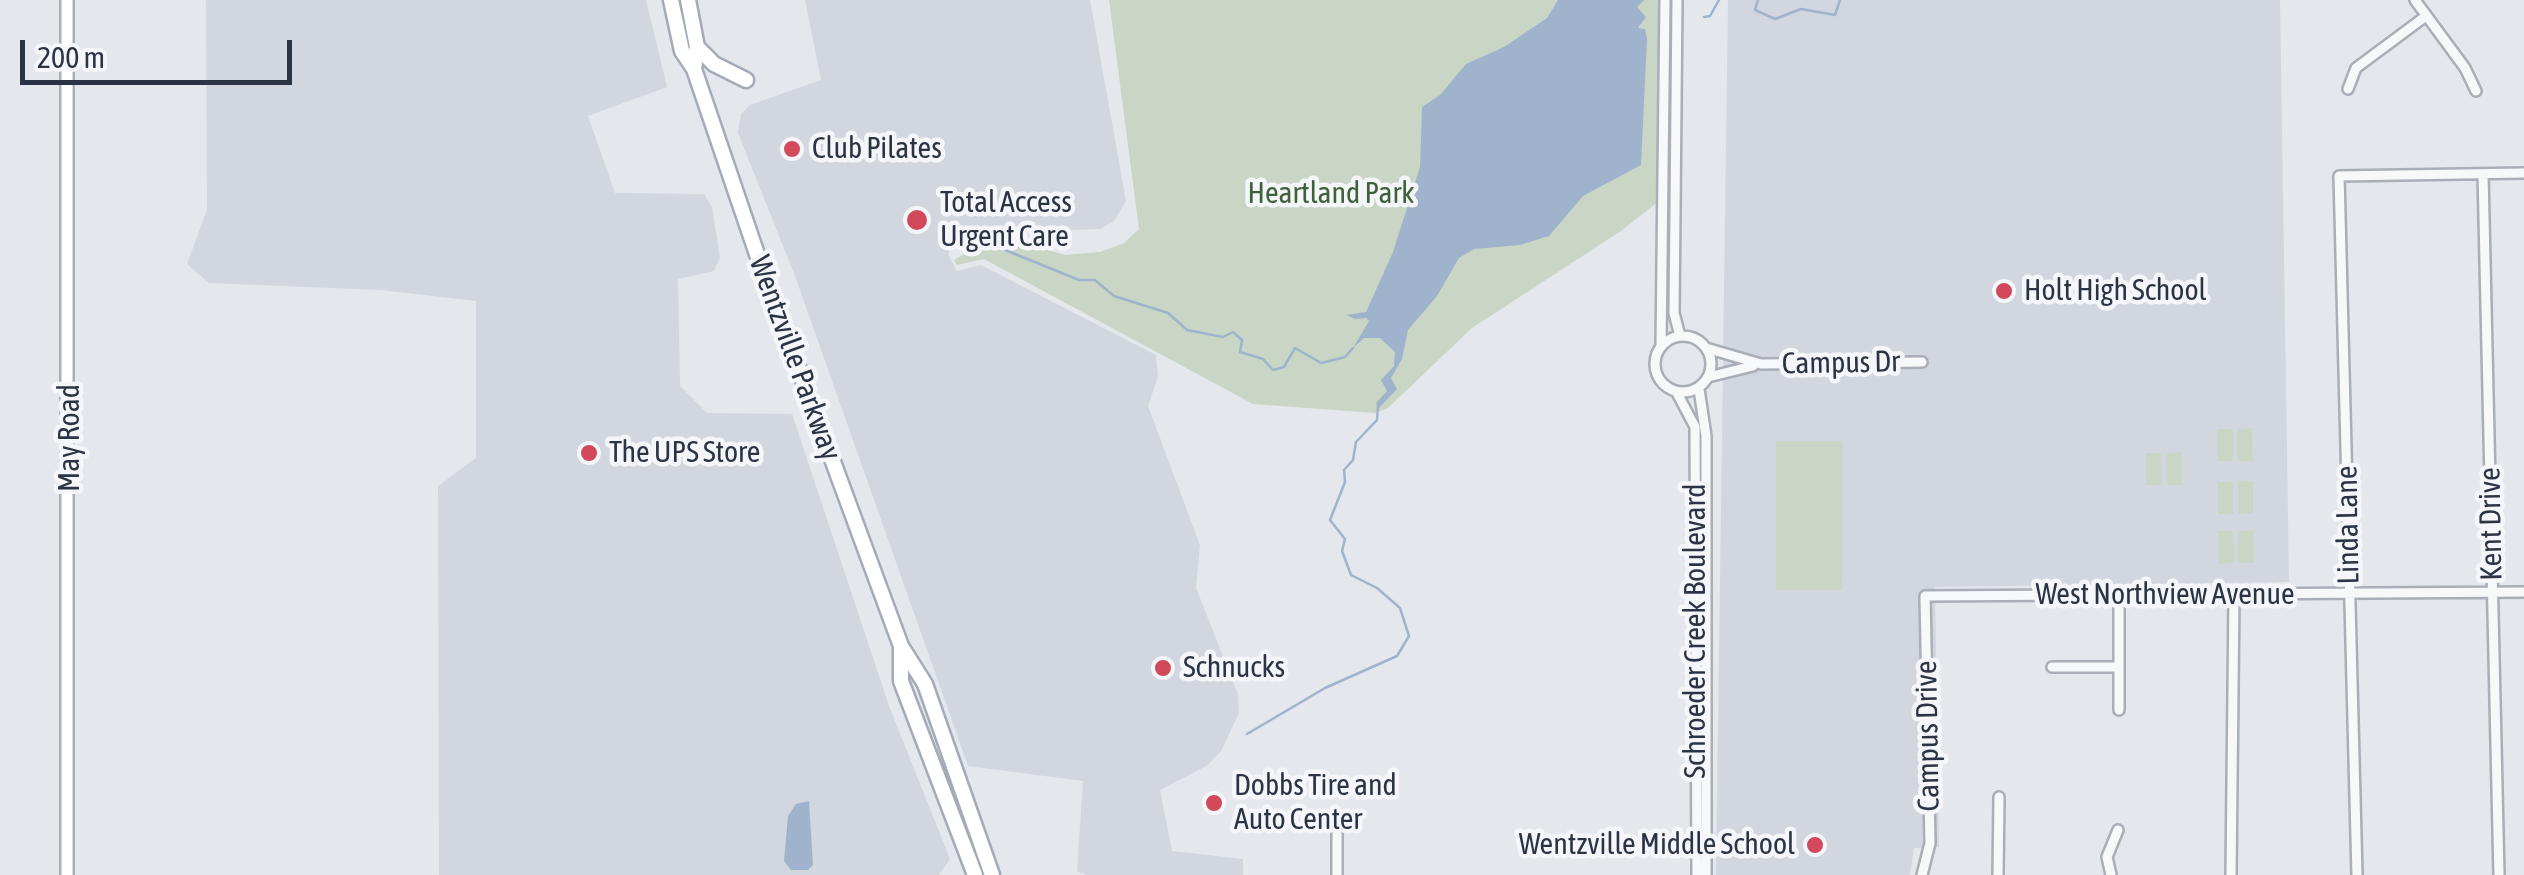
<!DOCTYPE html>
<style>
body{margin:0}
#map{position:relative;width:2524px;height:875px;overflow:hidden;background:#e4e7ec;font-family:"Asap Condensed",sans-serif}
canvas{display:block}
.scale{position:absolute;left:20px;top:40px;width:272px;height:45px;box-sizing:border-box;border:5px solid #2b3445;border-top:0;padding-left:12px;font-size:30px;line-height:35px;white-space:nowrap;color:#2b3445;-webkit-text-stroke:8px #f4f6f9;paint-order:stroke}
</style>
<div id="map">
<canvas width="2524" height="875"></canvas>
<div class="scale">200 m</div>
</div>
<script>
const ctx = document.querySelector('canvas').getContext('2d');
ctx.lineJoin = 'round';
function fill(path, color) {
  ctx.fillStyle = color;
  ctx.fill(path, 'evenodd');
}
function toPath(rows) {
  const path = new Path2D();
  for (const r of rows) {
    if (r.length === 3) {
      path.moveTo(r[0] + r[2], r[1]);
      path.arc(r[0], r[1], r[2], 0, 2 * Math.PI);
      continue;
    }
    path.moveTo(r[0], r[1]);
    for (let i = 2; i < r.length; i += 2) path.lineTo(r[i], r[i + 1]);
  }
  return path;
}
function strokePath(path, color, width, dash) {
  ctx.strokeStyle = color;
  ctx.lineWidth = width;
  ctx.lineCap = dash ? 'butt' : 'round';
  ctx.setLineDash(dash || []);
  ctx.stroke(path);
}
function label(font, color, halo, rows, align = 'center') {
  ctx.font = font + ' "Asap Condensed",sans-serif';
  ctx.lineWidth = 9;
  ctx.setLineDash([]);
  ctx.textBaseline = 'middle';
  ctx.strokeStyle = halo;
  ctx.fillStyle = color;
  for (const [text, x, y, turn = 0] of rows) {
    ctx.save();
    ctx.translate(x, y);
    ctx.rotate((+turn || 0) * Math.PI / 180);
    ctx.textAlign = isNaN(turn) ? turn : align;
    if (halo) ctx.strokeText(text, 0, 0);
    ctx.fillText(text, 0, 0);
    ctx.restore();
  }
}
const built = toPath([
 [206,0,646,0,667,87,588,116,615,193,704,194,712,207,720,258,714,271,678,279,680,386,707,413,792,414,889,706,950,859,939,875,439,875,438,486,476,458,476,301,381,290,209,283,187,264,207,210],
 [805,0,1090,0,1126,201,1114,221,1100,229,1021,232,1001,226,974,228,959,236,948,254,957,271,981,265,1156,355,1158,377,1148,406,1200,545,1196,588,1238,694,1239,713,1221,751,1208,765,1160,790,1172,851,1243,859,1243,875,1086,875,1077,871,1083,781,968,766,795,276,738,133,741,114,750,105,821,80],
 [1728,0,2280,0,2289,582,1935,587,1939,847,1914,848,1910,875,1716,875]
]);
const green = toPath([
 [1109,0,1661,0,1659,201,1621,231,1472,328,1388,408,1376,413,1253,404,984,259,957,265,954,260,978,246,977,240,986,231,1065,255,1100,252,1124,243,1139,229],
 [2252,428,2253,461,2238,461,2237,429],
 [2217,429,2233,429,2233,461,2218,461],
 [1776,441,1843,441,1842,590,1776,590],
 [2181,452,2182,485,2167,485,2166,453],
 [2146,453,2161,453,2162,485,2146,485],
 [2238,481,2253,481,2253,513,2238,514],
 [2218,482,2233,482,2233,514,2218,514],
 [2218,531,2233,531,2234,563,2219,564],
 [2238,531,2253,531,2254,563,2238,563]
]);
const water = toPath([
 [1558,0,1644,0,1637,7,1646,17,1638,28,1645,29,1647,39,1641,165,1583,196,1549,236,1520,245,1474,249,1459,258,1437,296,1408,330,1402,359,1391,378,1397,389,1378,409,1376,403,1387,391,1381,380,1394,366,1395,352,1380,338,1364,338,1353,348,1369,321,1366,318,1355,319,1346,315,1366,312,1393,252,1420,167,1422,107,1440,95,1466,64,1504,47,1547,18],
 [809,801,813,865,808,870,791,870,784,861,788,816,796,804]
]);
const stream = toPath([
 [1758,0,1755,10,1775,19,1801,9,1835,15,1840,0],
 [1704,17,1710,16,1719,0],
 [983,241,1079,280,1095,280,1114,296,1168,313,1187,330,1223,337,1233,332,1242,340,1240,352,1263,359,1273,370,1284,367,1295,348,1321,363,1345,357,1353,348],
 [1247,734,1325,688,1397,656,1409,636,1400,608,1377,588,1351,575,1342,551,1345,539,1330,520,1345,482,1344,470,1353,460,1356,442,1377,420,1378,406]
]);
const street = toPath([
 [1677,0,1674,313,1680,336],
 [2415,0,2465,68,2476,91],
 [2348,89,2356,68,2426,16],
 [2483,174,2499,875],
 [1683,364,28],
 [1661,347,1665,0],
 [1706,348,1761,364,1922,362],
 [1708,377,1753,366],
 [1699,389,1706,436,1706,875],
 [1677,393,1695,427,1697,875],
 [2119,595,2119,710],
 [2052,667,2119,667],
 [1337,834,1337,875],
 [1922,875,1930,843,1925,596,2524,592],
 [1998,875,1999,797],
 [2111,875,2107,857,2118,830],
 [2231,875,2234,596],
 [2357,875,2339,176,2524,173]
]);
const secondary = toPath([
 [67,0,67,875]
]);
const primary = toPath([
 [671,0,682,51,694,69,763,272,901,646,925,684,992,875],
 [688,0,697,47,694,69],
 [697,47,714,64,746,80],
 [901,647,901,681,975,875]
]);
const markers = [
 [792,149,10,"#d1495b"],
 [917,220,12,"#d1495b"],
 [2004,291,10,"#d1495b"],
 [589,453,10,"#d1495b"],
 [1163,668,10,"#d1495b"],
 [1214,803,10,"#d1495b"],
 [1815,845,10,"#d1495b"]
];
const poiNames = [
 ["Club Pilates",812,149],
 ["Total Access",940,203],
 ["Urgent Care",940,237],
 ["Holt High School",2024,291],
 ["The UPS Store",609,453],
 ["Schnucks",1183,668],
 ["Dobbs Tire and",1234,786],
 ["Auto Center",1234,820],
 ["Wentzville Middle School",1795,845,"right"]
];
const parkNames = [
 ["Heartland Park",1331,194]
];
const streetNames = [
 ["Wentzville Parkway",795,358,70],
 ["Campus Dr",1841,363,-1],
 ["May Road",70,438,-90],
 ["Kent Drive",2491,524,-91],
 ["Linda Lane",2348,525,-91],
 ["West Northview Avenue",2165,595],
 ["Schroeder Creek Boulevard",1696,631,-90],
 ["Campus Drive",1928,736,-91]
];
fill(built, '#d2d6de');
fill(green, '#c9d6c5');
fill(water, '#9fb4cc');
strokePath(stream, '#9fb4cc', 2.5);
strokePath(street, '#a9aeb7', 14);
strokePath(secondary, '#a9aeb7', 16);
strokePath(primary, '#a3abb8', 19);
strokePath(street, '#f7f8fa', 9);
strokePath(secondary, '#fff', 11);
strokePath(primary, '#fff', 14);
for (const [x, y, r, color] of markers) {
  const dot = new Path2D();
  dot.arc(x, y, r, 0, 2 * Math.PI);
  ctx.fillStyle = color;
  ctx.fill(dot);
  strokePath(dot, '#f4f6f9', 4);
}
label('30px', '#2b3445', '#f4f6f9', poiNames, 'left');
label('30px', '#3f6138', '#f4f6f9', parkNames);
label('30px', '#2b3445', '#f4f6f9', streetNames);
</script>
